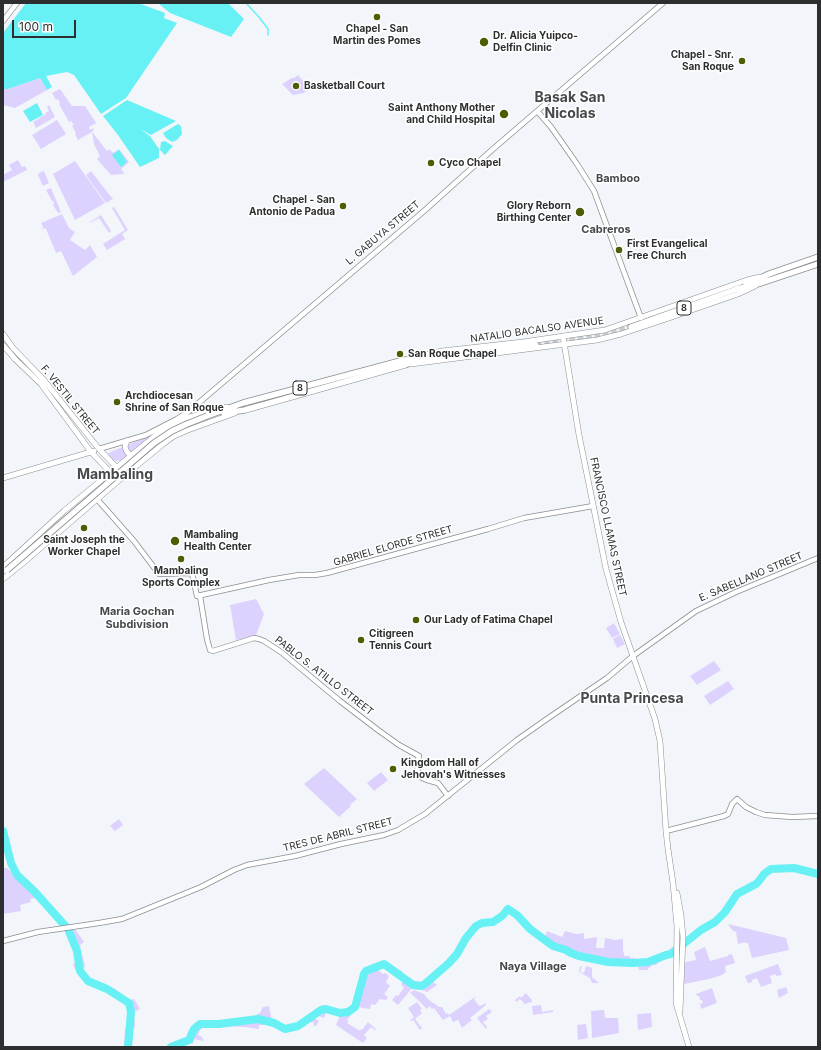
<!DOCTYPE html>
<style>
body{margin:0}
#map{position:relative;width:821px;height:1050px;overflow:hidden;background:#f2f6fa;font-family:Inter,sans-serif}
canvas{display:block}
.frame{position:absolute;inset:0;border:4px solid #2c2e2f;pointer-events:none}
.scale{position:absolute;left:12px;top:20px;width:64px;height:18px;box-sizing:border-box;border:2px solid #2c2e2f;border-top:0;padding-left:5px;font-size:12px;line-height:14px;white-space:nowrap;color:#2c2e2f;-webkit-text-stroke:3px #fff;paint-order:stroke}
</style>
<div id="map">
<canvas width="821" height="1050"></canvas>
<div class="frame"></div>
<div class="scale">100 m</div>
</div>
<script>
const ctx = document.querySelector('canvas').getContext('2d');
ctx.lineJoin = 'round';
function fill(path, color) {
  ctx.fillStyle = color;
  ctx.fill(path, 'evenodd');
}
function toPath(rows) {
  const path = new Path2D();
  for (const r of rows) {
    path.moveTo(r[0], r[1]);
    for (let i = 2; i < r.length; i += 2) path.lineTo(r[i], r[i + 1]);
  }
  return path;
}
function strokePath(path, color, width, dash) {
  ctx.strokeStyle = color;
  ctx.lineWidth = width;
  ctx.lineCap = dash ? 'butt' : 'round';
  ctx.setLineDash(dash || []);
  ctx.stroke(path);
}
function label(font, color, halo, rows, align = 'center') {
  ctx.font = font + ' Inter,sans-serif';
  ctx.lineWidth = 3;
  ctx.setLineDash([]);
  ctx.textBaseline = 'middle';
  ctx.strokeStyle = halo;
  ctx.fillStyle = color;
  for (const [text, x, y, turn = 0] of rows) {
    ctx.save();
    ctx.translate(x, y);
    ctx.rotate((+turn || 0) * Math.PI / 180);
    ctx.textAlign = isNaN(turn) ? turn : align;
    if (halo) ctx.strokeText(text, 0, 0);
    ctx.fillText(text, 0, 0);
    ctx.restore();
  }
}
const green = toPath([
 [298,75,309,88,304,93,293,95,282,84,292,78,294,78],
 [40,78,47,90,15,108,3,105,3,89,8,89],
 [60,89,72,106,85,106,96,123,89,127,90,130,93,128,94,130,92,132,107,151,109,149,113,153,119,149,129,162,121,169,124,173,123,174,111,175,97,159,100,156,94,144,92,132,78,140,75,134,76,133,72,126,74,125,71,121,69,122,59,104,60,103,58,99,56,100,52,93],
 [49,105,55,117,36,128,33,122,46,114,45,113,49,111,47,107],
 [57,120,66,134,41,149,32,135],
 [18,160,22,167,25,166,27,170,3,182,3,175,12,170,9,165],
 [75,161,105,203,75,220,53,174],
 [44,171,49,183,43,186,38,175,39,173],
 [91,171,104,188,113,199,106,203,86,175],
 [51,188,61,212,58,213,53,205,54,204,53,201,52,201,46,190],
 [114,207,128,230,122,234,125,239,107,250,103,244,125,230,112,208],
 [62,214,69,228,75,232,70,240,85,250,90,245,97,257,73,276,61,251,56,253,46,229,44,228,42,230,43,227,41,223],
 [101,215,111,231,109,233,99,218,90,223,90,222],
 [152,435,124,460,116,461,111,460,108,453],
 [256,599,264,614,256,635,236,640,230,605],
 [614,623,620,634,612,638,606,628],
 [620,635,625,644,617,648,613,639],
 [714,661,721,670,697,685,690,676],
 [728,681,734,689,710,705,704,696],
 [324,768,357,799,350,805,351,806,339,817,304,784],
 [381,772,388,780,374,791,367,783],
 [119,819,123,825,115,831,110,826],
 [3,868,7,868,37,898,30,899,31,902,20,905,21,911,3,914],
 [728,924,786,938,789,950,752,958,748,943,745,943,745,942,738,944,736,932,732,930],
 [75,929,84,942,80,945,81,950,85,966,82,970,88,978,100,984,114,988,130,1000,134,999,140,1009,134,1012,135,1026,133,1030,131,1047,124,1047,125,1029,129,1025,130,1013,128,1005,124,1001,102,988,85,982,75,969,73,964,76,962,75,950,68,930],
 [547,931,562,937,565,931,576,934,584,933,584,939,597,937,596,948,604,948,605,938,615,940,623,939,623,952,624,953,624,956,630,956,630,958,635,958,636,960,653,958,665,953,674,946,673,953,662,958,661,962,659,962,656,965,652,965,647,970,639,970,638,965,623,965,598,961,598,963,584,959,584,957,571,953,566,950,563,949,559,950,547,946,538,938,541,935,545,937],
 [705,947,710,961,728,956,728,955,732,954,735,963,725,966,726,972,722,975,709,979,684,984,685,962,696,960,694,952],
 [456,949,461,952,459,955,447,967,445,966,438,972,440,974,433,982,437,985,427,992,413,987,398,1005,392,1000,396,995,398,996,404,988,401,984,404,980,385,966,377,969,383,974,385,973,389,976,386,982,390,986,384,994,388,997,386,1000,380,999,375,1005,371,1004,370,1009,363,1008,356,1006,363,977,362,972,377,964,386,961,403,972,401,974,406,977,407,976,415,981,421,982,428,977,450,958],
 [778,964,782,975,776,976,775,974,770,976,772,983,761,987,757,978,752,980,752,982,748,983,745,976],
 [580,966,582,967,580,972,584,973,586,966,592,968,592,977,599,983,592,983,590,978,579,972],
 [786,987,788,993,779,998,777,990],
 [712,988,717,1003,701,1009,700,1004,703,1003,702,1000,700,1000,699,996,697,996,696,994],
 [414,990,424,994,429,1000,439,1007,442,1007,446,1014,448,1013,449,1015,475,997,476,997,474,999,479,1006,480,1005,481,1006,485,1003,486,1005,470,1018,472,1020,462,1028,458,1020,453,1022,450,1016,443,1020,434,1008,432,1009,430,1006,427,1009,417,999,410,993],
 [526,993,530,998,531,998,532,1002,524,1004,524,1003,520,999,516,1002,515,1000,520,996,521,998],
 [417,1002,422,1009,420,1010,422,1013,415,1019,422,1028,420,1030,413,1020,411,1021,410,1020,414,1017,408,1008],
 [322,1005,324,1007,331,1009,330,1014,326,1013,324,1018,316,1015,313,1011],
 [541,1005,542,1012,553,1010,553,1012,533,1015,532,1006],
 [269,1006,272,1022,284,1027,289,1027,299,1024,304,1019,303,1018,309,1014,319,1021,316,1026,314,1026,313,1022,306,1022,306,1026,302,1027,298,1029,286,1031,267,1025,259,1025,259,1029,244,1027,206,1025,200,1030,198,1035,202,1037,204,1041,194,1039,193,1044,187,1041,172,1047,169,1047,186,1041,193,1026,204,1022,218,1023,229,1022,257,1017,257,1014,260,1013,263,1007],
 [489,1009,492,1012,486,1016,488,1019,483,1022,487,1027,486,1029,477,1018],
 [604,1010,605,1018,618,1018,619,1033,592,1038,591,1011],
 [341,1013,351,1015,347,1020,349,1021,347,1023,360,1031,361,1029,362,1030,368,1022,376,1029,375,1030,371,1027,364,1035,367,1038,363,1043,336,1025],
 [651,1013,652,1027,638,1030,637,1014],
 [586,1024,588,1038,578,1040,577,1025]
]);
const water = toPath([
 [26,3,138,3,165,13,164,18,177,23,126,98,101,114,74,75,67,72,46,76,52,87,47,90,40,78,8,89,3,89,3,33],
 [158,3,228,3,244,19,231,37,170,13],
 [127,100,176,121,151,135,140,129,150,136,159,149,159,158,140,167,118,135,103,116],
 [37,103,43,115,30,122,23,111],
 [178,124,181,126,182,134,177,140,172,142,166,138,163,133],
 [165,141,173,146,165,155,160,150,161,142],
 [119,150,127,162,121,167,112,155]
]);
const stream = toPath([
 [246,3,259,17,268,29,268,35]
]);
const river = toPath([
 [3,831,11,863,17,875,34,891,68,929,77,951,80,971,88,981,107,989,129,1003,131,1012,128,1047],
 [171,1047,189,1040,194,1029,200,1024,219,1024,258,1019,274,1023,285,1029,298,1026,321,1010,326,1009,340,1013,348,1012,355,1007,364,974,366,971,371,969,384,964,413,985,421,986,425,984,449,963,457,954,466,938,476,926,482,923,493,922,502,916,508,909,517,915,530,929,553,946,566,950,571,953,579,956,608,962,633,963,648,962,666,955,671,954,701,930,715,922,725,912,737,894,756,884,759,881,764,874,771,869,794,868,818,874]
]);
const primaryTunnel = toPath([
 [536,345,574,340,605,334,631,327]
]);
const tertiary = toPath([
 [3,21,17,3],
 [538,112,551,127,577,164,594,191,641,318],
 [99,449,146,435,177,419,188,412,424,211,493,149,663,3],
 [96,498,134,541,159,574,192,573,197,596,269,580,299,575,315,575,327,573,488,529,524,518,593,506],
 [200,596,207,639,210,650,213,651,254,638,259,639,264,641,281,652,340,701,378,730,399,745,419,756,417,764,418,771,422,778,427,780,438,783,448,796],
 [666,831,724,816,728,814,732,804,737,799,746,807,756,812,765,815,792,817,818,816],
 [3,941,38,932,99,923,122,919,201,887,234,870,247,865,295,856,341,844,384,835,398,830,425,814,517,740,544,721,607,678,633,656,696,611,736,592,818,558]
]);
const secondary = toPath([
 [3,334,13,348,44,380,99,449,118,469],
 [563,336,579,435,606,569,621,622,655,719,660,741,666,831,668,849,673,883,677,926,676,1003,689,1047],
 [3,345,15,359,41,384,91,452,112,474],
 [413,358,442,351,523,342,605,330,747,280,760,277],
 [411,364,597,340,621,334,669,318,738,294,755,286],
 [127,441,125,446,126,450,128,453,134,457],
 [3,478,94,451],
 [3,567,64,511,156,435,176,423,186,418,227,407],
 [3,579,23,563,118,481,163,444,174,436,188,430,235,413],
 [677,893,681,915,683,937,680,1011]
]);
const primary = toPath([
 [746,285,769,274,818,257],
 [631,327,737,289,761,283,818,264],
 [224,413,245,410,405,365,416,361],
 [207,416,243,403,404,360,422,359,443,355,536,345]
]);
const primaryBridge = toPath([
 [7,570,154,443,172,431,187,424,207,416]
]);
const markers = [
 [377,17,4,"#4c5e03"],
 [484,42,5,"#4c5e03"],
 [742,61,4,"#4c5e03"],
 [296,86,4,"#4c5e03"],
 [504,114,5,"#4c5e03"],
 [431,163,4,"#4c5e03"],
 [343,206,4,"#4c5e03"],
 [580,212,5,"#4c5e03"],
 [619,250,4,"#4c5e03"],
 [400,354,4,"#4c5e03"],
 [117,402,4,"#4c5e03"],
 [84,528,4,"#4c5e03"],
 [175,541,5,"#4c5e03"],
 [181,559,4,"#4c5e03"],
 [416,620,4,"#4c5e03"],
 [361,640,4,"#4c5e03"],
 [393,769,4,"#4c5e03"]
];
const shields = [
 [684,308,14],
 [300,388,14]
];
const shieldNames = [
 ["8",684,308],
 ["8",300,388]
];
const poiNames = [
 ["Chapel - San",377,29,"center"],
 ["Martin des Pomes",377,41,"center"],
 ["Dr. Alicia Yuipco-",493,36],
 ["Delfin Clinic",493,48],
 ["Chapel - Snr.",734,55,"right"],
 ["San Roque",734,67,"right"],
 ["Basketball Court",304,86],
 ["Saint Anthony Mother",495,108,"right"],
 ["and Child Hospital",495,120,"right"],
 ["Cyco Chapel",439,163],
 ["Chapel - San",335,200,"right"],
 ["Antonio de Padua",335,212,"right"],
 ["Glory Reborn",571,206,"right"],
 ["Birthing Center",571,218,"right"],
 ["First Evangelical",627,244],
 ["Free Church",627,256],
 ["San Roque Chapel",408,354],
 ["Archdiocesan",125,396],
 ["Shrine of San Roque",125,408],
 ["Mambaling",184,535],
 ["Health Center",184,547],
 ["Saint Joseph the",84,540,"center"],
 ["Worker Chapel",84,552,"center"],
 ["Mambaling",181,571,"center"],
 ["Sports Complex",181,583,"center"],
 ["Our Lady of Fatima Chapel",424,620],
 ["Citigreen",369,634],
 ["Tennis Court",369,646],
 ["Kingdom Hall of",401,763],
 ["Jehovah's Witnesses",401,775]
];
const streetNames = [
 ["L. GABUYA STREET",383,233,-40],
 ["NATALIO BACALSO AVENUE",537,330,-8],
 ["F. VESTIL STREET",70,400,51],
 ["FRANCISCO LLAMAS STREET",608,527,78],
 ["GABRIEL ELORDE STREET",393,546,-16],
 ["E. SABELLANO STREET",751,577,-23],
 ["PABLO S. ATILLO STREET",324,676,38],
 ["TRES DE ABRIL STREET",338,835,-14]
];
const neighbourhoodNames = [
 ["Bamboo",618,179],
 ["Cabreros",606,230],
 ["Maria Gochan",137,612],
 ["Subdivision",137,625],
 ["Naya Village",533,967]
];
const districtNames = [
 ["Basak San",570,98],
 ["Nicolas",570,114],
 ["Mambaling",115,475],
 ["Punta Princesa",632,699]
];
fill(green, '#ddd1fe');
fill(water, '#67f1f4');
strokePath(stream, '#67f1f4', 1.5);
strokePath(river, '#67f1f4', 8);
strokePath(primaryTunnel, '#caced1', 5.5, [5.5, 3]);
strokePath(tertiary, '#8a8e91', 6);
strokePath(secondary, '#8a8e91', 6);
strokePath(primary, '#8a8e91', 7);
strokePath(tertiary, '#fff', 4.5);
strokePath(secondary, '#fff', 5);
strokePath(primary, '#fff', 5.5);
strokePath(primaryBridge, '#8a8e91', 7, []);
strokePath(primaryBridge, '#fff', 5.5);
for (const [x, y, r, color] of markers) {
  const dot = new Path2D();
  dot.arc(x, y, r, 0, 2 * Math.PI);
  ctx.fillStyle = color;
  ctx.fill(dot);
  strokePath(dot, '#fff', 1.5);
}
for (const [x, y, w] of shields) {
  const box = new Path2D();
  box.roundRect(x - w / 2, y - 7, w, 14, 3);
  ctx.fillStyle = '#fff';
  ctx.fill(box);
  strokePath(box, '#2c2e2f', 1);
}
label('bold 9px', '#2c2e2f', null, shieldNames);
label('bold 10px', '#2c2e2f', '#fff', poiNames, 'left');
label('10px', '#2c2e2f', '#fff', streetNames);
label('bold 11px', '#46494c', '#fff', neighbourhoodNames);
label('bold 14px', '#46494c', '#fff', districtNames);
</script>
